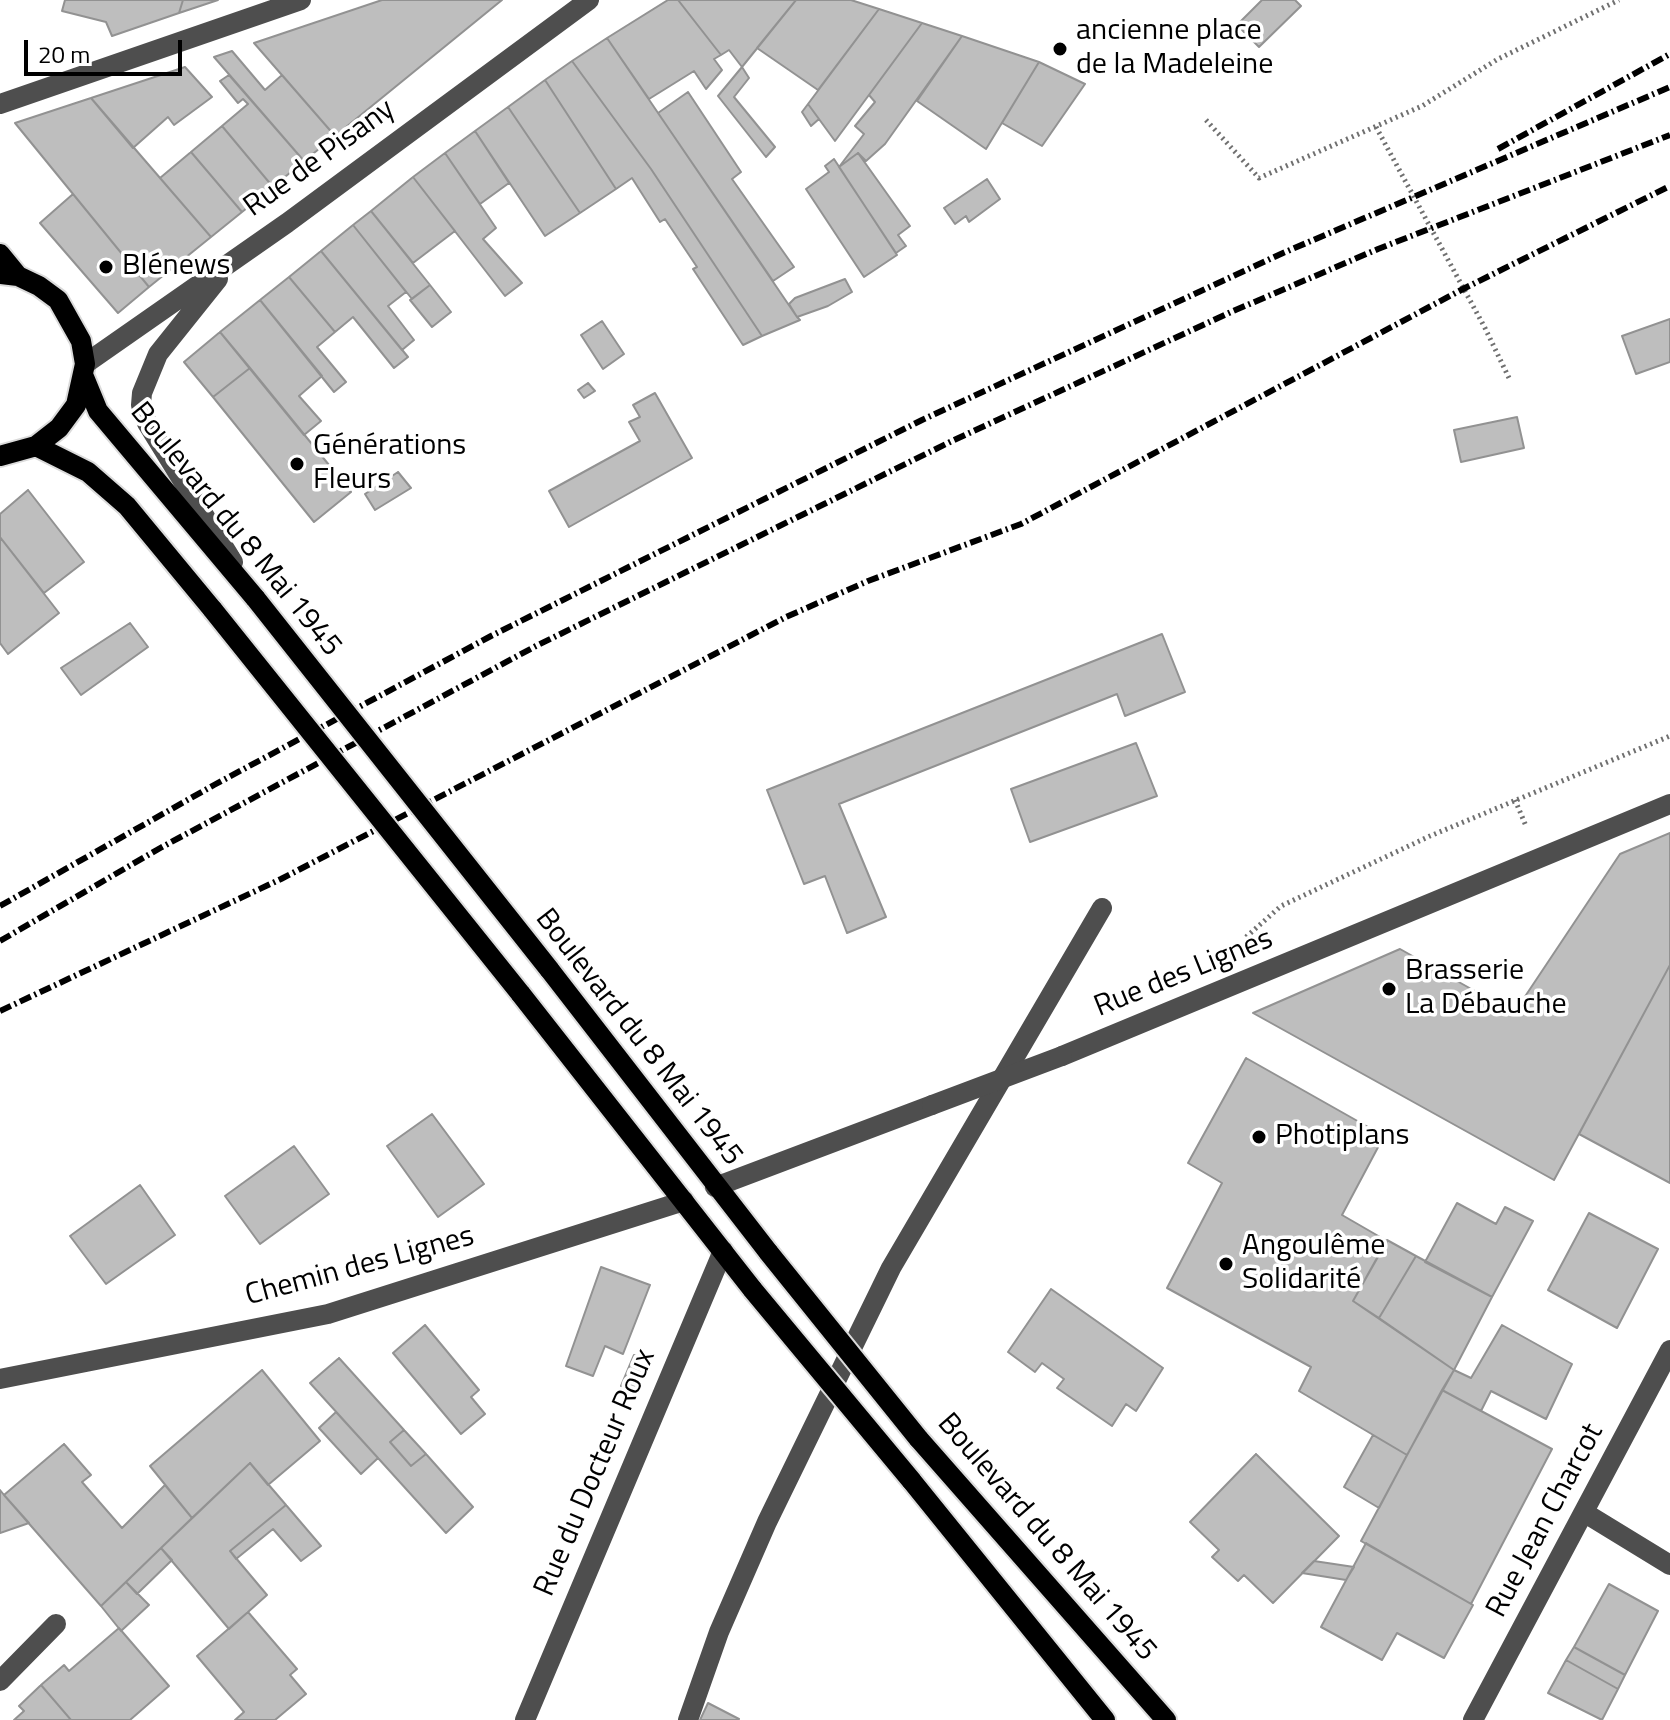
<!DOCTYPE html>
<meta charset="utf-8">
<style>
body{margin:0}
#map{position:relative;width:1670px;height:1720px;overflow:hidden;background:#fff;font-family:"Titillium Web",sans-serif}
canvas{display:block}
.scale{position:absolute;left:24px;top:40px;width:158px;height:36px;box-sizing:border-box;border:4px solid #000;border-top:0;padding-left:10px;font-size:24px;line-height:28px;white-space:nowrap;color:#000;-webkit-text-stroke:6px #fff;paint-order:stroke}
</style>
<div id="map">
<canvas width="1670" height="1720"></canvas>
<div class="scale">20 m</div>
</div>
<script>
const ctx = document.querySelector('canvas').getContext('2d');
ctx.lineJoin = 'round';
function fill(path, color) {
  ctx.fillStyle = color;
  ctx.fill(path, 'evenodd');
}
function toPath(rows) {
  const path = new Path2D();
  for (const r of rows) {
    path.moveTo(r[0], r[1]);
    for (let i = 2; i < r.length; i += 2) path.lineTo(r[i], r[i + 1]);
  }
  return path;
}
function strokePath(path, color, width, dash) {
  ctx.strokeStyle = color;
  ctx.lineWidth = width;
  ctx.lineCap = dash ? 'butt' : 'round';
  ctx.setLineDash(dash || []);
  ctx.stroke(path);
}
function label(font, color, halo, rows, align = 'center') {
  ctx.font = font + ' "Titillium Web",sans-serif';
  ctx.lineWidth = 7;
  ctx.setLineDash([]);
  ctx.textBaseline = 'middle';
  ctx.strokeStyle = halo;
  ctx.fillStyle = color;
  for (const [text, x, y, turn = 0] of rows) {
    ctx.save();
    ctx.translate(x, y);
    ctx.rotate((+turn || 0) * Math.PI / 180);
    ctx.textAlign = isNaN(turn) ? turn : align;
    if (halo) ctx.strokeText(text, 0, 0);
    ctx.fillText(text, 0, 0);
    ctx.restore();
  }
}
const building = toPath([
 [65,0,183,0,179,13,112,36,106,22,62,11,65,0],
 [183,0,218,0,179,13,183,0],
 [382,0,502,0,335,136,254,43,382,0],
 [668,0,678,0,721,55,714,59,722,70,706,89,694,71,649,99,607,38,668,0],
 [678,0,796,0,742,67,729,50,721,55,678,0],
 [796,0,851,0,879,9,818,90,757,48,796,0],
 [1262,0,1295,0,1301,6,1259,47,1237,25,1262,0],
 [879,9,922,23,835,141,808,104,879,9],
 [922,23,962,36,885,144,866,161,858,153,839,167,864,134,855,126,875,102,869,95,922,23],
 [962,36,1039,62,986,149,917,101,962,36],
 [607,38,797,317,800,320,762,336,651,169,572,61,607,38],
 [232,51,265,90,282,75,335,136,304,161,214,57,232,51],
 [572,61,651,169,762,336,743,345,693,269,697,267,665,219,660,222,632,178,616,189,545,80,572,61],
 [1039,62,1085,84,1042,146,1002,123,1039,62],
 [185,67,212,97,174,125,168,117,133,148,91,98,185,67],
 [742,67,749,78,734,97,775,147,766,157,718,96,742,67],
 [229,75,304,161,273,187,222,126,248,104,243,99,238,103,220,81,229,75],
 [545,80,616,189,580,213,508,107,545,80],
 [688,92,741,172,732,179,794,267,773,281,658,113,688,92],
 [91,98,211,237,149,287,15,123,91,98],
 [808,104,819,119,811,126,802,112,808,104],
 [508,107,580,213,545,236,475,131,508,107],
 [222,126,273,187,242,212,191,152,222,126],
 [475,131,509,183,480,204,445,153,475,131],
 [191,152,242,212,211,237,160,178,191,152],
 [445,153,496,228,483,239,522,283,505,296,413,177,445,153],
 [858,153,910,226,898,235,906,246,896,253,839,167,858,153],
 [834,159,897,255,864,277,806,189,829,172,825,166,834,159],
 [413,177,455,231,413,263,371,211,413,177],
 [987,179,1000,199,969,222,966,216,955,224,944,208,987,179],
 [73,194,149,287,118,313,40,223,73,194],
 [371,211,430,285,412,299,353,225,371,211],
 [353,225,406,292,388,306,414,340,402,350,321,251,353,225],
 [321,251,408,357,394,368,353,317,335,332,289,277,321,251],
 [289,277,335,332,317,347,346,382,334,392,260,300,289,277],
 [845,279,852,292,828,306,797,317,789,304,795,298,845,279],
 [430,285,451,312,432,327,410,300,430,285],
 [260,300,322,376,299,396,321,421,304,435,220,332,260,300],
 [1670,319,1670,362,1636,374,1622,336,1670,319],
 [602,321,624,354,603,369,581,335,602,321],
 [220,332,250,368,213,397,184,362,220,332],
 [250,368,351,492,314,522,213,397,250,368],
 [588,383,595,391,584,398,578,390,588,383],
 [655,393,692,458,569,527,549,491,640,441,629,422,640,417,633,405,655,393],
 [1517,417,1524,448,1461,462,1454,430,1517,417],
 [398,472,411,488,375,510,365,494,398,472],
 [28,490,84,562,44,593,0,537,0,514,28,490],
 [0,537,59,613,8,654,0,643,0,537],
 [130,623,148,647,81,695,61,668,130,623],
 [1162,634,1185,692,1125,716,1117,694,839,804,886,917,847,933,825,876,804,884,767,790,1162,634],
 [1136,743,1157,796,1030,842,1011,789,1136,743],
 [1670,833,1670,965,1554,1180,1253,1013,1400,949,1514,1013,1620,854,1670,833],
 [1670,965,1670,1183,1579,1134,1670,965],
 [1246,1058,1384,1136,1342,1215,1387,1241,1353,1301,1454,1370,1407,1455,1299,1391,1311,1367,1167,1288,1222,1183,1188,1163,1246,1058],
 [432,1114,484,1184,438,1217,387,1146,432,1114],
 [294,1146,329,1194,260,1244,225,1196,294,1146],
 [140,1185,175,1235,106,1284,70,1236,140,1185],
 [1457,1203,1496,1224,1505,1207,1533,1221,1492,1297,1425,1262,1457,1203],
 [1589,1213,1658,1249,1617,1328,1548,1290,1589,1213],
 [1387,1240,1416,1256,1379,1318,1353,1301,1387,1240],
 [1416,1256,1492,1297,1454,1370,1379,1318,1416,1256],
 [601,1267,650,1285,623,1354,605,1346,593,1376,566,1366,601,1267],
 [1051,1289,1163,1368,1136,1411,1126,1404,1112,1426,1057,1388,1064,1379,1042,1363,1035,1372,1008,1352,1051,1289],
 [425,1325,479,1390,471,1397,485,1414,461,1434,393,1353,425,1325],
 [1502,1325,1572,1364,1546,1419,1491,1391,1481,1411,1442,1390,1454,1370,1471,1378,1502,1325],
 [634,1355,648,1361,636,1392,621,1386,634,1355],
 [339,1358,404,1430,390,1442,411,1466,426,1454,473,1507,446,1533,310,1383,339,1358],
 [262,1370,320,1441,268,1485,250,1463,192,1518,150,1466,262,1370],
 [1442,1390,1552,1449,1471,1604,1361,1541,1442,1390],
 [336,1412,378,1458,361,1474,319,1428,336,1412],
 [404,1430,426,1454,411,1466,390,1442,404,1430],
 [1373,1435,1407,1455,1379,1508,1344,1487,1373,1435],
 [64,1444,91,1475,82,1482,122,1528,165,1485,192,1518,101,1606,4,1495,64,1444],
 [1256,1454,1339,1536,1273,1603,1244,1575,1238,1581,1212,1557,1219,1550,1190,1522,1256,1454],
 [250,1463,286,1505,230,1551,267,1595,229,1629,161,1548,250,1463],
 [0,1490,4,1495,29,1523,0,1533,0,1490],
 [286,1505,321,1546,301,1561,273,1529,236,1559,230,1551,286,1505],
 [1366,1543,1473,1605,1444,1658,1397,1633,1382,1660,1321,1627,1366,1543],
 [161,1548,172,1560,137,1594,126,1582,161,1548],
 [1314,1561,1354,1567,1346,1580,1302,1573,1314,1561],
 [126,1582,149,1605,121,1631,101,1606,126,1582],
 [1609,1584,1658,1611,1625,1675,1574,1647,1609,1584],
 [248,1612,297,1669,290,1675,306,1694,275,1720,235,1720,244,1712,197,1656,248,1612],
 [119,1628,169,1686,130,1720,71,1720,41,1685,64,1665,69,1671,119,1628],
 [1574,1647,1625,1675,1618,1689,1566,1660,1574,1647],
 [1566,1660,1618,1689,1602,1720,1548,1693,1566,1660],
 [41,1685,71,1720,14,1720,24,1711,19,1706,41,1685],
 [708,1703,739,1719,738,1720,700,1720,708,1703]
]);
const path = toPath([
 [1206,120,1259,178,1422,106,1498,59,1619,0],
 [1376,127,1485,328,1509,378],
 [1515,800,1526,826],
 [1246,937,1281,906,1430,836,1670,736]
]);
const minor = toPath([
 [0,104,301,0],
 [218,279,158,354,142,393,141,405,147,423,233,562],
 [85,364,287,223,589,0],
 [1062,1056,1670,804],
 [715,1187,932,1105],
 [0,1379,328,1314,684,1201],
 [1585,1513,1670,1565],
 [0,1681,56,1624],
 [525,1720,723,1251],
 [688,1720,719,1632,767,1522,891,1268,1102,908],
 [1473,1720,1670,1350]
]);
const major = toPath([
 [0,254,18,276],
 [0,274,18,276,39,286,58,300,81,341,85,364,76,405,59,428,36,446,0,456],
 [84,377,98,411,256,599],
 [36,446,88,472,127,506,213,610],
 [549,969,769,1253],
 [520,993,753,1290],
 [918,1438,1166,1720],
 [911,1480,1105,1720]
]);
const rail = toPath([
 [1498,149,1670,54],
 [0,906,214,785,491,636,922,420,1283,253,1670,87],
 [0,941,162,847,536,646,952,441,1231,312,1378,249,1670,135],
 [0,1011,281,879,786,617,868,581,1021,524,1463,289,1670,186]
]);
const minorBridge = toPath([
 [932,1105,1062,1056]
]);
const majorBridge = toPath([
 [256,599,549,969],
 [213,610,520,993],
 [769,1253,918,1438],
 [753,1290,911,1480]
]);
const markers = [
 [1060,49,8,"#000"],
 [106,267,8,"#000"],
 [297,464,8,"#000"],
 [1389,989,8,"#000"],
 [1259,1137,8,"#000"],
 [1226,1264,8,"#000"]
];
const poiNames = [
 ["ancienne place",1076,32],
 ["de la Madeleine",1076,66],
 ["Blénews",122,267],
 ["Générations",313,447],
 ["Fleurs",313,481],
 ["Brasserie",1405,972],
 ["La Débauche",1405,1006],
 ["Photiplans",1275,1137],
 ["Angoulême",1242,1247],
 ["Solidarité",1242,1281]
];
const streetNames = [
 ["Rue de Pisany",320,159,-36],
 ["Boulevard du 8 Mai 1945",235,530,51],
 ["Rue des Lignes",1184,974,-22],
 ["Boulevard du 8 Mai 1945",638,1038,52],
 ["Chemin des Lignes",360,1267,-15],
 ["Rue du Docteur Roux",596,1473,-67],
 ["Rue Jean Charcot",1546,1521,-62],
 ["Boulevard du 8 Mai 1945",1046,1538,49]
];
fill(building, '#bebebe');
strokePath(building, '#929292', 2);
strokePath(major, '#dbdbdb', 24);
strokePath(path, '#707070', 5, [2, 4]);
strokePath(minor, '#4e4e4e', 20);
strokePath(major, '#000', 20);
strokePath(rail, '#000', 6, [12, 4, 2, 4]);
strokePath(majorBridge, '#dbdbdb', 24, []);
strokePath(minorBridge, '#4e4e4e', 20);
strokePath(majorBridge, '#000', 20);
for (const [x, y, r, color] of markers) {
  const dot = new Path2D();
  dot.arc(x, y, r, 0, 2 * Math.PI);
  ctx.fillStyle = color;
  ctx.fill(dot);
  strokePath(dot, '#fff', 3);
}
label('30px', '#000', '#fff', poiNames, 'left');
label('30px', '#000', '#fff', streetNames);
</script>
